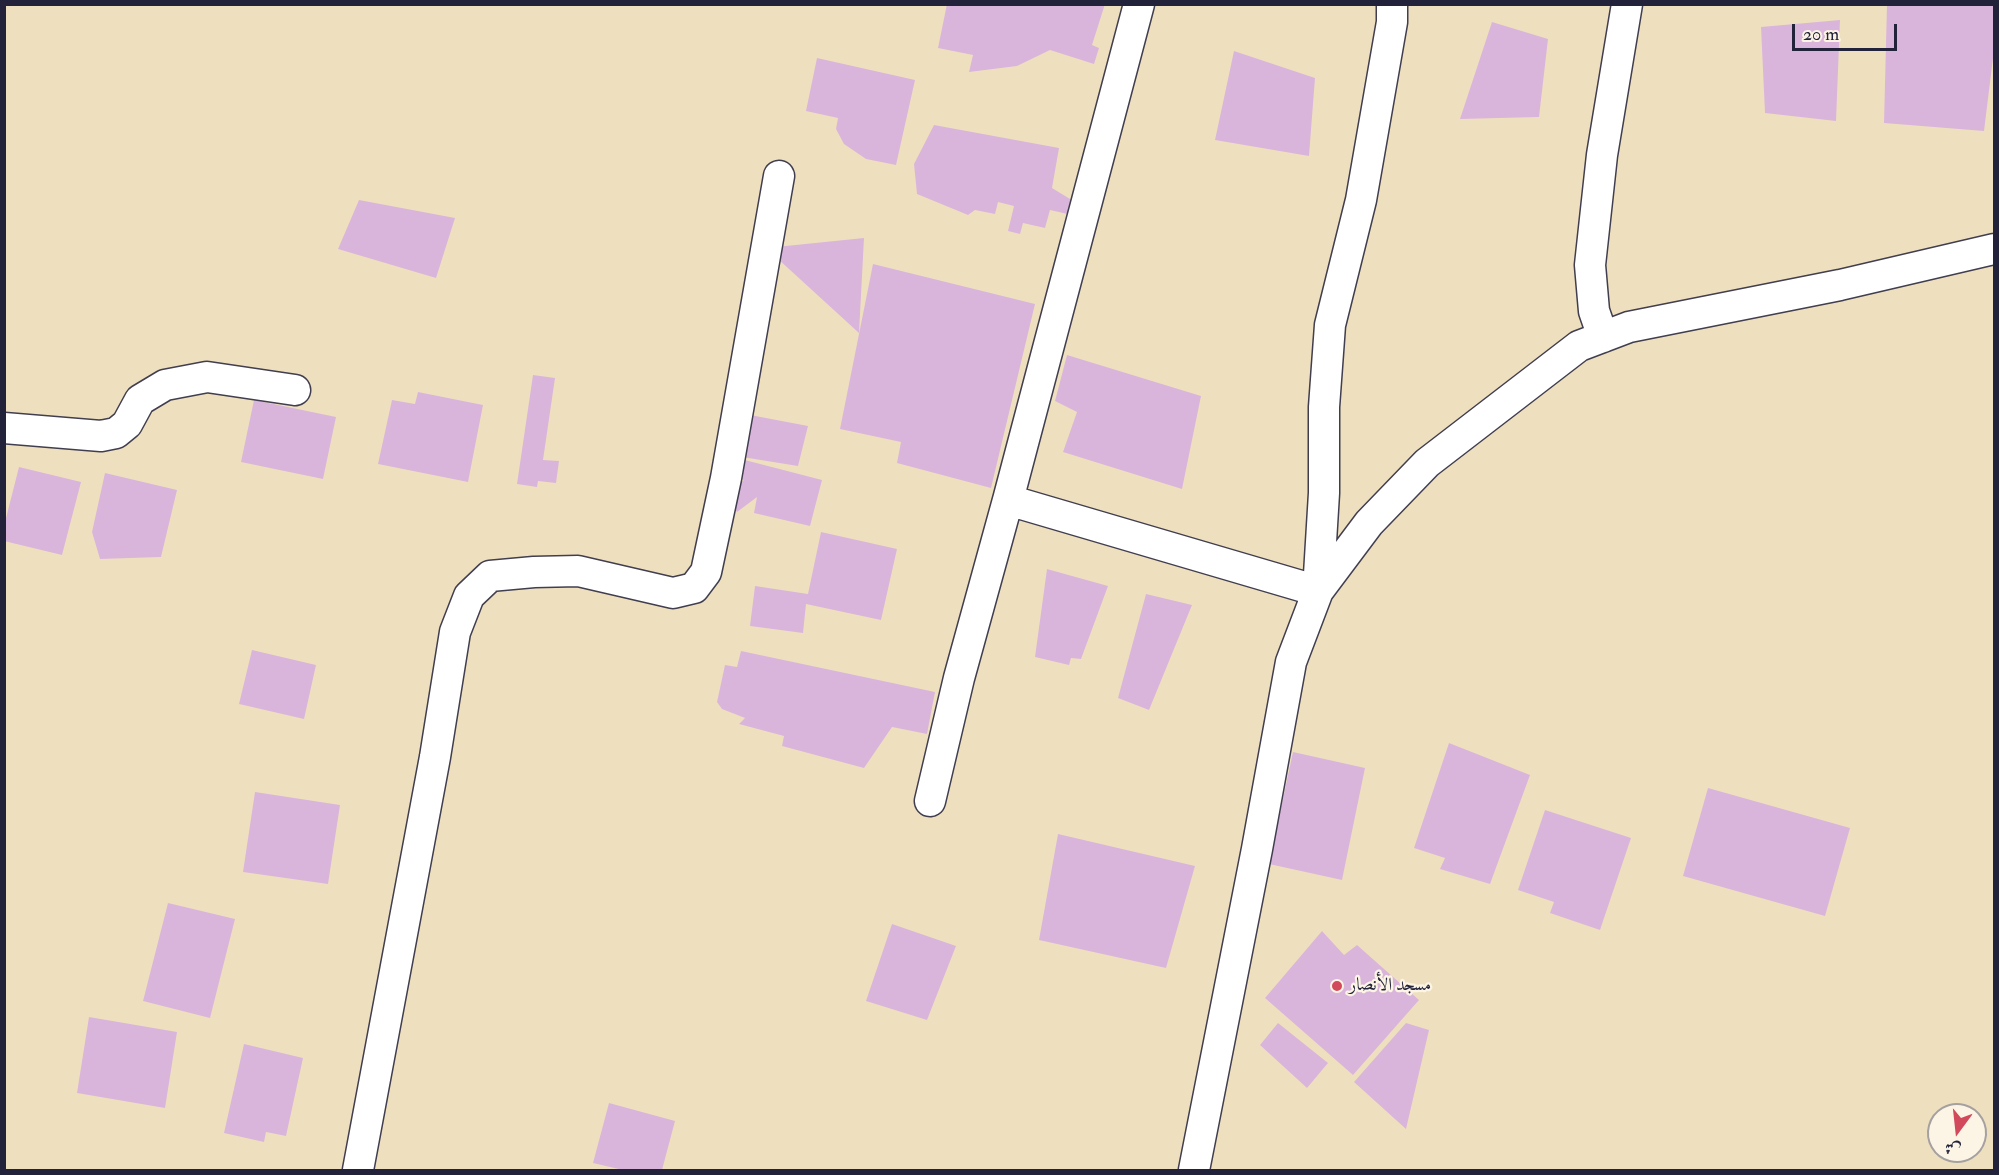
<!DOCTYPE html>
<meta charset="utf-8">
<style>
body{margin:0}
#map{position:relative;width:1999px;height:1175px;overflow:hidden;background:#eee0bf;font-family:"IM FELL Double Pica",Amiri,serif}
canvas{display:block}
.frame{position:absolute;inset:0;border:6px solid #22223b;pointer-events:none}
.north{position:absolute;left:1927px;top:1103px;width:60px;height:60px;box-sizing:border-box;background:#fcf5e5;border:2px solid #a5a1a1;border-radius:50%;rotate:195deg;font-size:16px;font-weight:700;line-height:24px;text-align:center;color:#22223b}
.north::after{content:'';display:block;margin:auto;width:21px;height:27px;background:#d1495b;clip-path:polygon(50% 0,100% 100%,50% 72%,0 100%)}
.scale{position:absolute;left:1792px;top:24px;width:105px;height:27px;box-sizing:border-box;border:3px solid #22223b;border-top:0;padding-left:8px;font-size:18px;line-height:21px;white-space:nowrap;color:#22223b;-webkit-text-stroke:4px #fcf5e5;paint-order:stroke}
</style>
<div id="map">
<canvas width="1999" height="1175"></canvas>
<div class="frame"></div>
<div class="north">ش</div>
<div class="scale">20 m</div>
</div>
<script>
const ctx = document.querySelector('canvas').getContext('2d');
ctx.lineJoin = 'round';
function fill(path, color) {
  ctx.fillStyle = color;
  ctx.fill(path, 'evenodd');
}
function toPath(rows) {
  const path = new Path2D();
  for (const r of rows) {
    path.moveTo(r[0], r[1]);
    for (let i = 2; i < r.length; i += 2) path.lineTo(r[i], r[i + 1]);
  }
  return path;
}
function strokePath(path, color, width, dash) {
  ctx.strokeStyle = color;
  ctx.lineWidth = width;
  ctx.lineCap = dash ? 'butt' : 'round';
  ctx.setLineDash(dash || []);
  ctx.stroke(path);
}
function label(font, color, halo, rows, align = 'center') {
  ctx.font = font + ' "IM FELL Double Pica",Amiri,serif';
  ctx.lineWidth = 4.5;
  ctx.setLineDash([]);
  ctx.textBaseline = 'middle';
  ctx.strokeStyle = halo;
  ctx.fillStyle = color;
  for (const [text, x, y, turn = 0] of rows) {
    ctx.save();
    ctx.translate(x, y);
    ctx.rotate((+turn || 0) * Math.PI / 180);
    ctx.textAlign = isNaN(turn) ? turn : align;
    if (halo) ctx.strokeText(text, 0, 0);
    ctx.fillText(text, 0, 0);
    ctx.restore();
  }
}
const building = toPath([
 [947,4,1105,4,1092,45,1099,48,1094,64,1050,50,1017,66,969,72,973,55,938,48],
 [1887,4,1994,4,1994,50,1984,131,1884,123],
 [1840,20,1836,121,1765,113,1761,27],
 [1492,22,1548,39,1539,117,1460,119],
 [1234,51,1315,78,1309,156,1215,140],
 [817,58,915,80,896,165,866,159,844,144,836,129,838,118,806,111],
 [934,125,1059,148,1052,188,1075,202,1072,215,1050,210,1045,228,1023,223,1020,234,1008,231,1014,206,998,202,995,214,975,210,968,215,917,194,914,164],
 [359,200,455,218,436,278,338,249],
 [864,238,859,333,766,248],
 [873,264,1035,304,991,488,897,463,901,442,840,429],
 [1067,355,1201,396,1182,489,1063,452,1077,412,1055,401],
 [533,375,555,378,543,460,559,461,556,483,538,481,537,487,517,484],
 [418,392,483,405,468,482,378,464,392,400,415,404],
 [254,400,336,417,323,479,241,462],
 [745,414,808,426,798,466,736,456],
 [737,458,822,480,810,526,754,513,757,497,737,512,725,494,744,480,732,477],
 [19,467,81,482,62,555,4,541,4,526],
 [105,473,177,490,161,557,100,559,92,532],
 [821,532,897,549,881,620,806,604,803,633,750,626,755,586,808,594],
 [1047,569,1108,586,1081,659,1071,658,1069,665,1035,657],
 [1146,594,1192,605,1149,710,1118,698],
 [252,650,316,665,304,719,239,704],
 [741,651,935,692,927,734,892,727,864,768,782,746,784,736,739,724,745,718,722,709,717,702,725,665,737,667],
 [1449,743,1530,775,1490,884,1440,869,1445,858,1414,848],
 [1293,752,1365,768,1342,880,1269,864],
 [1708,788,1850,828,1825,916,1683,876],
 [255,792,340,805,328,884,243,872],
 [1545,810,1631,838,1600,930,1550,913,1554,902,1518,890],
 [1058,834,1195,866,1166,968,1039,940],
 [168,903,235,919,210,1018,143,1001],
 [892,924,956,946,927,1020,866,1001],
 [1322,931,1344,955,1357,945,1419,1000,1353,1075,1265,998],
 [89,1017,177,1032,165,1108,77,1093],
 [1278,1023,1328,1063,1307,1088,1260,1045],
 [1406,1023,1429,1030,1406,1129,1354,1082],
 [244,1044,303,1058,286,1136,266,1132,264,1142,224,1133],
 [609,1103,675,1121,662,1170,623,1170,593,1163]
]);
const minor = toPath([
 [1603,337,1594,311,1590,265,1602,155,1627,4],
 [4,428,101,436,116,433,127,424,140,400,165,385,207,377,295,390],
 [1008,500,1139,4],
 [930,801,959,678,1008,500,1318,591,1324,493,1324,407,1330,325,1361,200,1392,22,1392,4],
 [358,1170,435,757,455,632,469,596,490,576,534,572,578,571,673,593,694,588,706,572,726,478,779,176],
 [1194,1170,1257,849,1291,662,1318,591,1369,523,1427,463,1579,346,1629,327,1840,285,1994,249]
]);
const markers = [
 [1337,986,6,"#d1495b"]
];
const poiNames = [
 ["مسجد الأنصار",1349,986]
];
fill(building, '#dab5db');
strokePath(minor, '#413e4f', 33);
strokePath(minor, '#fff', 30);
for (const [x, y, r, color] of markers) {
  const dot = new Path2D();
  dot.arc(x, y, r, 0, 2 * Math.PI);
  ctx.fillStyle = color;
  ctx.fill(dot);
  strokePath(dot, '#fcf5e5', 2);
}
label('18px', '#22223b', '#fcf5e5', poiNames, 'left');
</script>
